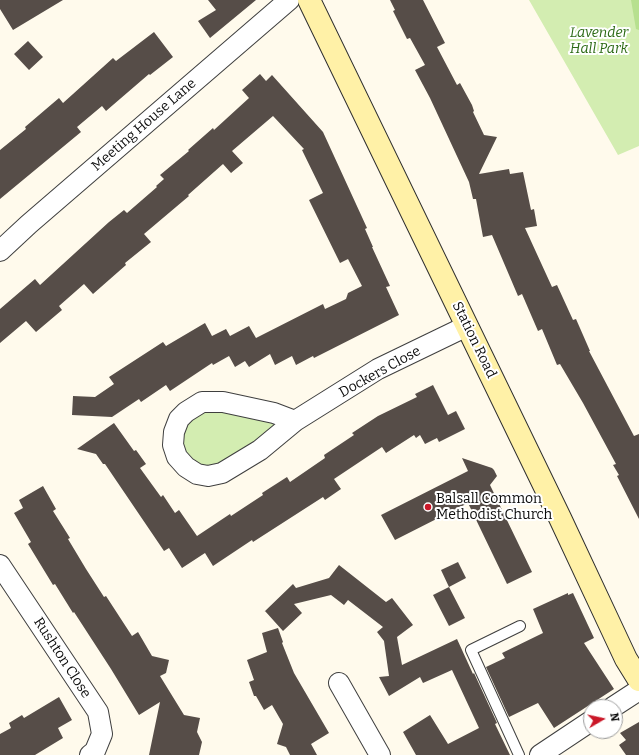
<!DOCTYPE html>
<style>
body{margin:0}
#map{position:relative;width:639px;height:755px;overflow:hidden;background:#fffaec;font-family:Bitter,serif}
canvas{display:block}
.north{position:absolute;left:583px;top:699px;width:40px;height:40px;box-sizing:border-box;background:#fff;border:1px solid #9e9e9e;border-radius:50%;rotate:81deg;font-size:11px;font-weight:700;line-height:16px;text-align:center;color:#0c0c0c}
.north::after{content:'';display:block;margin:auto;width:14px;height:18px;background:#ca1728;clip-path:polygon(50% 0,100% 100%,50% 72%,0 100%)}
</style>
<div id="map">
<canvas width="639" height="755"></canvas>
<div class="north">N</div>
</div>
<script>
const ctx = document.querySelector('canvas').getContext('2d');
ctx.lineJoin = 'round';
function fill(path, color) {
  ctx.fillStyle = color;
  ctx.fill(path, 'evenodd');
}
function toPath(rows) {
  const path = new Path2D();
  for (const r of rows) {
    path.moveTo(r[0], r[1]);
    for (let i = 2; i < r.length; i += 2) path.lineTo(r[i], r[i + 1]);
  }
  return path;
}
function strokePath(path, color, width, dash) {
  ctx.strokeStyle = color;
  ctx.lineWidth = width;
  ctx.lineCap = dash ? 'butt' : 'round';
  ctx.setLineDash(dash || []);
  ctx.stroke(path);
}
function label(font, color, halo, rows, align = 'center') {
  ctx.font = font + ' Bitter,serif';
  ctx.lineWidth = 4;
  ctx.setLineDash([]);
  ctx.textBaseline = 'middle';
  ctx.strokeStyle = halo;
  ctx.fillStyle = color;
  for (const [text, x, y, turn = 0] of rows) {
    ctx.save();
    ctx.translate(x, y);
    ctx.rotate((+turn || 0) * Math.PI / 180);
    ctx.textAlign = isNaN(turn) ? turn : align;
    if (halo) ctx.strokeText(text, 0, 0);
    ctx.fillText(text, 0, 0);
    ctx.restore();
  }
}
const green = toPath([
 [529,0,639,0,639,146,618,155],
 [208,408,275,423,274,429,223,466,198,466,183,452,183,431,187,422]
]);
const forest = toPath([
 [631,0,639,0,639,30,636,29]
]);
const building = toPath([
 [0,0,63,0,13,30,0,9],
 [208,0,256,0,210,38,198,21,216,10],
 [390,0,423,0,445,43,437,47,457,85,460,83,472,105,474,111,473,112,484,135,497,137,479,174,509,169,510,174,523,172,531,210,534,209,537,226,525,228,552,287,557,285,573,320,576,319,590,351,589,351,634,436,639,434,639,519,617,476,619,475,613,465,616,464,583,403,560,364,557,365,542,329,538,331,522,294,518,296,492,235,483,237,476,199,473,199,469,182,430,98,415,70,425,65,410,38,407,39,393,11,395,10],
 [154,32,173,57,150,75,149,74,106,111,102,106,77,127,81,132,0,199,0,150,26,129,25,127,59,98,63,103,113,58,116,61],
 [28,41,43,57,29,70,14,54],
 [260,74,266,81,272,75,323,132,367,228,365,229,373,247,372,247,390,286,386,287,399,315,314,358,313,356,296,365,292,356,275,365,270,354,249,367,245,361,235,367,229,356,213,365,212,363,170,391,166,385,141,402,139,399,112,417,72,415,73,396,95,397,114,384,109,377,163,342,166,346,205,323,212,336,226,329,230,336,249,326,256,338,323,304,325,309,346,299,348,293,362,286,348,259,340,263,309,200,323,193,302,150,304,149,273,116,232,151,243,163,231,173,223,164,188,195,189,196,144,234,151,242,125,263,126,265,93,294,84,284,59,306,62,310,36,332,26,321,0,343,0,309,35,279,40,285,109,222,124,210,127,213,157,187,156,186,164,179,160,175,189,151,188,150,213,128,214,130,249,98,242,90],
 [433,385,448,415,456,411,465,429,439,442,437,438,425,444,420,435,416,438,414,435,386,453,382,447,334,479,341,489,325,500,323,497,253,542,252,540,213,566,205,553,182,568,169,548,164,551,105,464,103,464,96,454,77,449,114,423,134,451,136,450,146,464,140,468,161,497,163,495,175,513,179,510,197,536,230,514,231,516,263,495,262,493,287,477,290,482,325,458,324,455,354,435,352,433,378,416,417,397,415,394],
 [462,458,492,468,494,470,497,476,490,485,532,572,507,584,468,503,395,540,381,515,468,471],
 [43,486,56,509,53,511,70,538,68,539,86,569,104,597,106,596,132,636,138,632,152,656,169,660,166,673,160,676,184,715,200,718,197,732,202,742,199,755,149,755,160,702,139,715,111,669,74,612,73,613,55,584,53,585,28,544,31,542,14,513,23,508,19,500],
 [458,562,466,578,449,587,441,570],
 [339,565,386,602,392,598,413,625,397,637,402,665,457,639,473,674,474,673,497,723,495,724,510,755,416,755,403,732,430,715,448,744,479,728,452,670,423,683,420,677,389,696,379,677,389,676,384,641,377,632,383,627,348,600,344,605,331,595,294,604,302,613,283,631,265,611,264,612,293,584,296,588,329,578],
 [449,587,465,618,449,626,433,595],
 [568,593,568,595,573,593,594,638,584,643,614,689,554,728,538,703,509,717,486,667,505,658,502,653,543,633,533,609],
 [278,628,283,642,282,643,294,673,329,733,311,744,317,755,290,755,286,747,277,744,283,724,272,705,264,710,256,696,254,696,249,682,254,680,247,660,267,652,262,633],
 [59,697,72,720,58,728,63,738,35,755,0,755,0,734,11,728,9,723,22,715,24,718],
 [639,722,639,755,626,755,619,745,626,740,620,733]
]);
const lane = toPath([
 [519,755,471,650,520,626]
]);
const street = toPath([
 [0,251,29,224,289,0],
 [295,421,274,413,223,402,202,402,186,412,179,419,174,432,173,445,177,457,186,467,197,474,208,476,222,473,260,450,295,421,378,369,467,326],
 [0,565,98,712,102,734,95,751,90,755],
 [339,683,380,755],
 [613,707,639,690],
 [540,755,591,721]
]);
const secondary = toPath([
 [309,0,560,518,626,659,639,680]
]);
const markers = [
 [428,507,4,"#ca1728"]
];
const parkNames = [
 ["Lavender",599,33],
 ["Hall Park",599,49]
];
const streetNames = [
 ["Meeting House Lane",144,125,-41],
 ["Station Road",474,340,64],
 ["Dockers Close",380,372,-29],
 ["Rushton Close",62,658,57]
];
const poiNames = [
 ["Balsall Common",436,499],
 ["Methodist Church",436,515]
];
fill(green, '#d3edb1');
fill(forest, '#b7e08f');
fill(building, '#564d48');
strokePath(lane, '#3f3f3f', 12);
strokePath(street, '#3f3f3f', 22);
strokePath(secondary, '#2e2e2e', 24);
strokePath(lane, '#fff', 10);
strokePath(street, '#fff', 20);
strokePath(secondary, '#fff1a7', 22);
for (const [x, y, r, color] of markers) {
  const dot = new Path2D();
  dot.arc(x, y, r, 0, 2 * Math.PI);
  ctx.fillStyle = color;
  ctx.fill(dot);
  strokePath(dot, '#fff', 1.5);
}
label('italic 14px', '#2c6a16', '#fff', parkNames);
label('14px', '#0c0c0c', '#fff', streetNames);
label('14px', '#0c0c0c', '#fff', poiNames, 'left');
</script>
